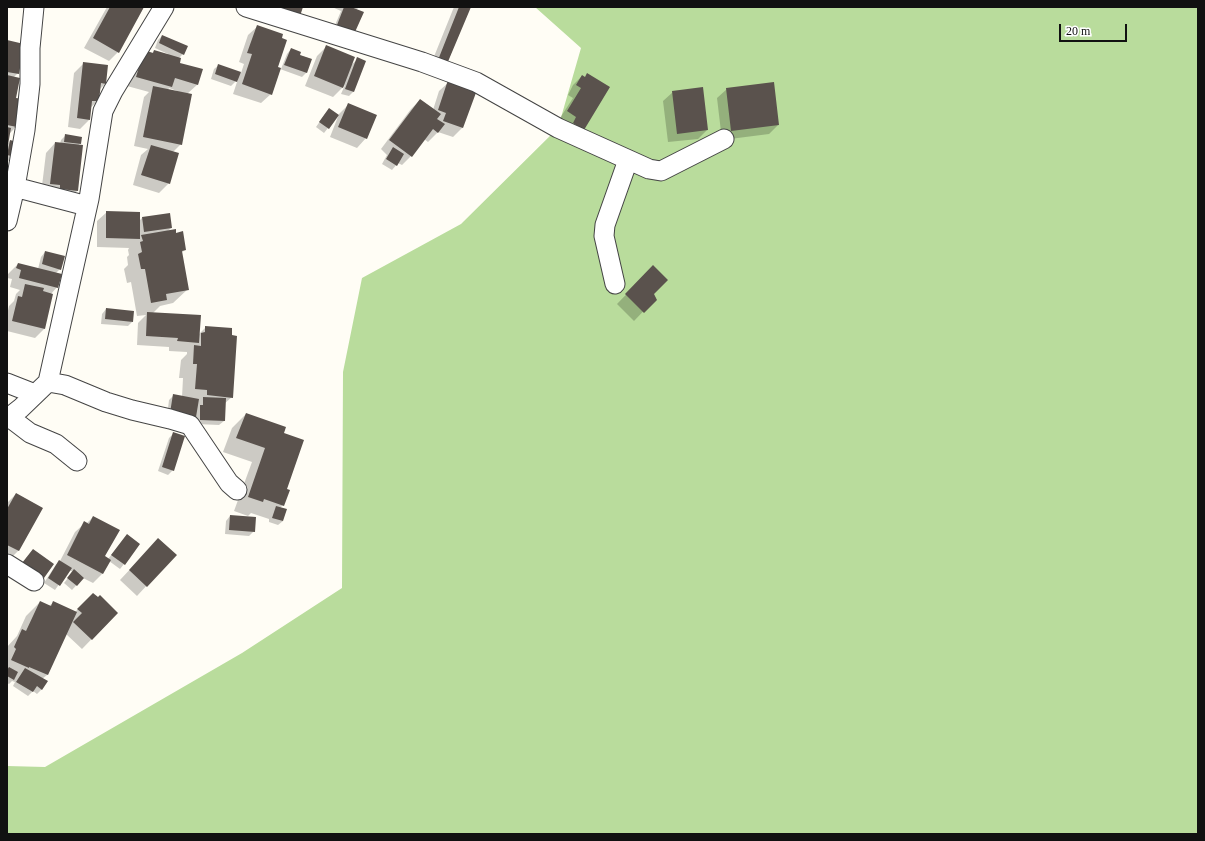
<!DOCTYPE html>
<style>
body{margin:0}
#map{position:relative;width:1205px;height:841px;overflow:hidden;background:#fffdf5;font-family:"Times New Roman",serif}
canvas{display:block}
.frame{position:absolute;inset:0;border:8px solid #111;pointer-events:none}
.scale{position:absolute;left:1059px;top:24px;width:68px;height:18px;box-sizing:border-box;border:2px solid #111;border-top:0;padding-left:5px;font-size:12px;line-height:14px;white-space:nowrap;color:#111;-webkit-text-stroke:3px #fff;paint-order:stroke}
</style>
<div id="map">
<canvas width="1205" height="841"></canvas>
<div class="frame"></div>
<div class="scale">20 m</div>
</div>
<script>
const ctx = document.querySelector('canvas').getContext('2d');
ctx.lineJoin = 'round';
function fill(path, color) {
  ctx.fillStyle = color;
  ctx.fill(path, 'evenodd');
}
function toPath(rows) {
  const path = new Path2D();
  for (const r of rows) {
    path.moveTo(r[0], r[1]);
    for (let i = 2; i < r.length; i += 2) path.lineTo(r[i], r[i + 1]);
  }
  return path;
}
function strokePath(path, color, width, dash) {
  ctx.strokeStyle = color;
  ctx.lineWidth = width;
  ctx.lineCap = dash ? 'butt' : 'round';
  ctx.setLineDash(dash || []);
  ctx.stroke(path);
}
const forest = toPath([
 [535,7,1198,7,1198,834,7,834,7,766,45,767,242,653,342,588,343,372,362,278,461,224,558,128,581,48]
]);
const shadow = toPath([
 [107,7,144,7,118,52,109,61,84,48],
 [332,7,359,7,356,10,354,32,333,30,341,11],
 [454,7,470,7,447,63,429,69],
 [258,26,276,67,281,69,287,54,291,49,299,55,311,59,306,73,302,77,280,69,271,94,261,103,233,94,238,79,231,86,211,79,214,69,219,65,241,73,244,64,239,62,248,35],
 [162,36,183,54,179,58,179,63,198,84,187,94,181,144,173,152,169,183,159,193,133,185,141,155,148,149,134,146,144,97,149,92,127,86,135,61,151,54,154,51,168,55,168,54,155,48,158,40],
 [169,88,177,91,176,92,168,90],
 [7,42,18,73,14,77,16,127,9,134,7,143],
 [326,47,351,65,358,59,365,61,353,92,349,96,341,94,345,85,333,97,305,86,317,56],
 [84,63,105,84,99,90,98,101,90,108,89,120,80,129,68,127,74,73],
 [582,76,584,130,558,121,573,98,568,95,573,85],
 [449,82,475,91,462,128,453,137,438,132,428,142,424,139,411,156,402,165,398,163,392,170,382,164,387,155,381,149,411,109,420,100,433,110,439,91],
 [727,89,778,125,769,134,722,140,717,98],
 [673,92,707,130,698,139,668,142,663,101],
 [348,105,366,138,357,148,330,137,339,114],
 [325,114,328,128,324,133,316,127],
 [65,136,80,143,78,146,78,190,68,200,41,194,46,153,55,143,60,144,61,140],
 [10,141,14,156,9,161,7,160,7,145],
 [107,212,139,221,142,218,171,228,168,231,176,234,185,250,181,253,188,289,173,303,160,306,152,314,199,334,206,327,232,397,224,404,224,421,219,425,196,424,196,416,191,421,167,417,169,400,174,395,182,397,183,378,179,378,181,360,187,354,187,352,169,351,169,347,137,345,138,323,146,315,137,316,131,282,127,283,124,269,128,265,127,257,129,255,128,250,129,248,97,247,97,221],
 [45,252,60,269,56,273,57,287,51,294,44,329,35,338,7,331,7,315,9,306,14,301,16,294,20,290,10,287,12,279,7,278,8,274,18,264,38,269,41,257],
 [653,267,653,294,655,299,634,321,617,304],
 [106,309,132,322,128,326,101,324,102,314],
 [246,414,283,434,283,505,280,508,283,521,278,525,269,522,269,519,251,513,248,516,234,511,252,462,223,452,232,428],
 [174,433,173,470,168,475,158,471,169,438],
 [16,494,41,508,18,551,9,560,7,559,7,503],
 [230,516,254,531,249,536,225,534,226,521],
 [93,517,104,557,108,559,127,535,124,564,120,569,109,561,102,574,93,583,83,578,72,590,64,583,73,572,69,570,55,590,44,583,55,566,60,561,75,532,85,523,86,524],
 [149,549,175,555,137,596,120,580],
 [93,595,117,613,82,649,66,634,47,675,42,679,42,689,37,694,33,691,28,696,13,686,15,682,12,681,9,684,7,683,7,647,17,636,26,616,40,602,49,606,54,602,75,612]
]);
const building = toPath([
 [110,7,144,7,119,53,93,38],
 [277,7,303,7,300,16],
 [344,7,351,7,364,12,355,32,337,25],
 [459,7,471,7,447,64,438,60],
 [257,25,283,34,282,38,287,40,278,67,281,68,272,95,242,84,252,54,247,53],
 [162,35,188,46,184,55,159,43],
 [7,40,24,44,19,74,7,72],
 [326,45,355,57,343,88,314,76],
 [291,48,301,52,300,55,312,59,307,73,284,65],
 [144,50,153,53,154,50,181,58,180,63,203,69,198,85,175,78,172,87,136,77],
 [357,57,366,61,354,92,345,89],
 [83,62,108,65,106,84,101,83,99,101,92,101,90,120,77,118],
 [218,64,241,72,237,82,215,74],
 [587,73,610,87,584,130,573,123,576,117,567,111,581,88,576,85,582,75,585,77],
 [7,75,20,78,16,98,23,99,17,127,7,125],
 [448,80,477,90,463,128,443,121,446,113,438,110],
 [774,82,779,125,731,131,726,88],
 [153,86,192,94,182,145,143,137],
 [703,87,708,130,677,134,672,91],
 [420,99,441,114,437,119,445,124,438,133,433,129,412,157,389,140],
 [348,103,377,115,367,139,338,127],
 [329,108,339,115,329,129,319,122],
 [7,127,11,128,8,145,7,145],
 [65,134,82,137,81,144,64,142],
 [10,140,17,142,15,157,7,155],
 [55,142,83,145,78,191,60,189,60,185,50,184],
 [151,145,179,153,170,184,141,175],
 [393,147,404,154,397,166,386,159],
 [106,211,140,212,140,239,106,238],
 [170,213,172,228,144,232,142,217],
 [176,229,176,233,183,231,186,250,182,251,189,290,166,294,167,300,151,303,145,269,141,269,138,254,142,252,140,242,143,241,141,235],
 [45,251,65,256,61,270,42,264],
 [18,263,62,274,58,288,19,278,21,270,16,268],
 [653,265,668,280,654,294,657,300,644,313,625,294],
 [25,284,44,288,43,291,53,294,45,329,12,321,18,296,22,297],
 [106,308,134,311,133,322,105,319],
 [147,312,201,315,199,343,177,341,178,338,146,336],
 [205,326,232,328,232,335,237,336,233,398,207,395,207,390,195,389,197,364,193,364,194,345,201,346,201,333,205,332],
 [173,394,199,399,196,417,170,413],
 [203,397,226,398,225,421,200,420,200,405,203,405],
 [246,413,286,427,284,433,304,440,287,489,290,490,284,506,264,499,263,502,248,497,265,448,236,438],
 [173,432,185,436,174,471,162,467],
 [16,493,43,508,19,551,7,545,7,509],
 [276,506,287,509,283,521,272,518],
 [230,515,256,517,255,532,229,530],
 [93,516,120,530,105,556,111,560,103,574,67,555,84,521,89,524],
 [127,534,140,544,125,565,111,555],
 [158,538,177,555,147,587,129,570],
 [33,549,54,564,44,578,22,563],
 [59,560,72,568,60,586,48,578],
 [74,569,84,578,77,586,67,578],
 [93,593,98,597,100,595,118,613,92,640,73,622,82,613,77,609],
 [40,601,51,606,53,601,77,612,48,675,29,667,29,668,11,660,16,649,14,647,22,629,26,631],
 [9,667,18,672,14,680,7,676,7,670],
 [25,668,48,681,42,690,37,686,33,692,16,682]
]);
const minor = toPath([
 [246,7,422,62,476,82,558,128,649,169,661,171,724,139],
 [7,185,87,206],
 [7,221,15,187,25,130,30,84,30,48,34,7],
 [615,284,604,236,605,225,628,160],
 [48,382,65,385,106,402,132,410,170,419,190,425,229,483,237,490],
 [7,383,35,394],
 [9,417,30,433,56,444,77,461],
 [7,419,21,408,48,382,89,199,103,111,113,91,164,7],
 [7,564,34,581]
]);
fill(forest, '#b9dc9c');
fill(shadow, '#0003');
fill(building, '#5a524d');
strokePath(minor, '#444', 21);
strokePath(minor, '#fff', 19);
</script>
